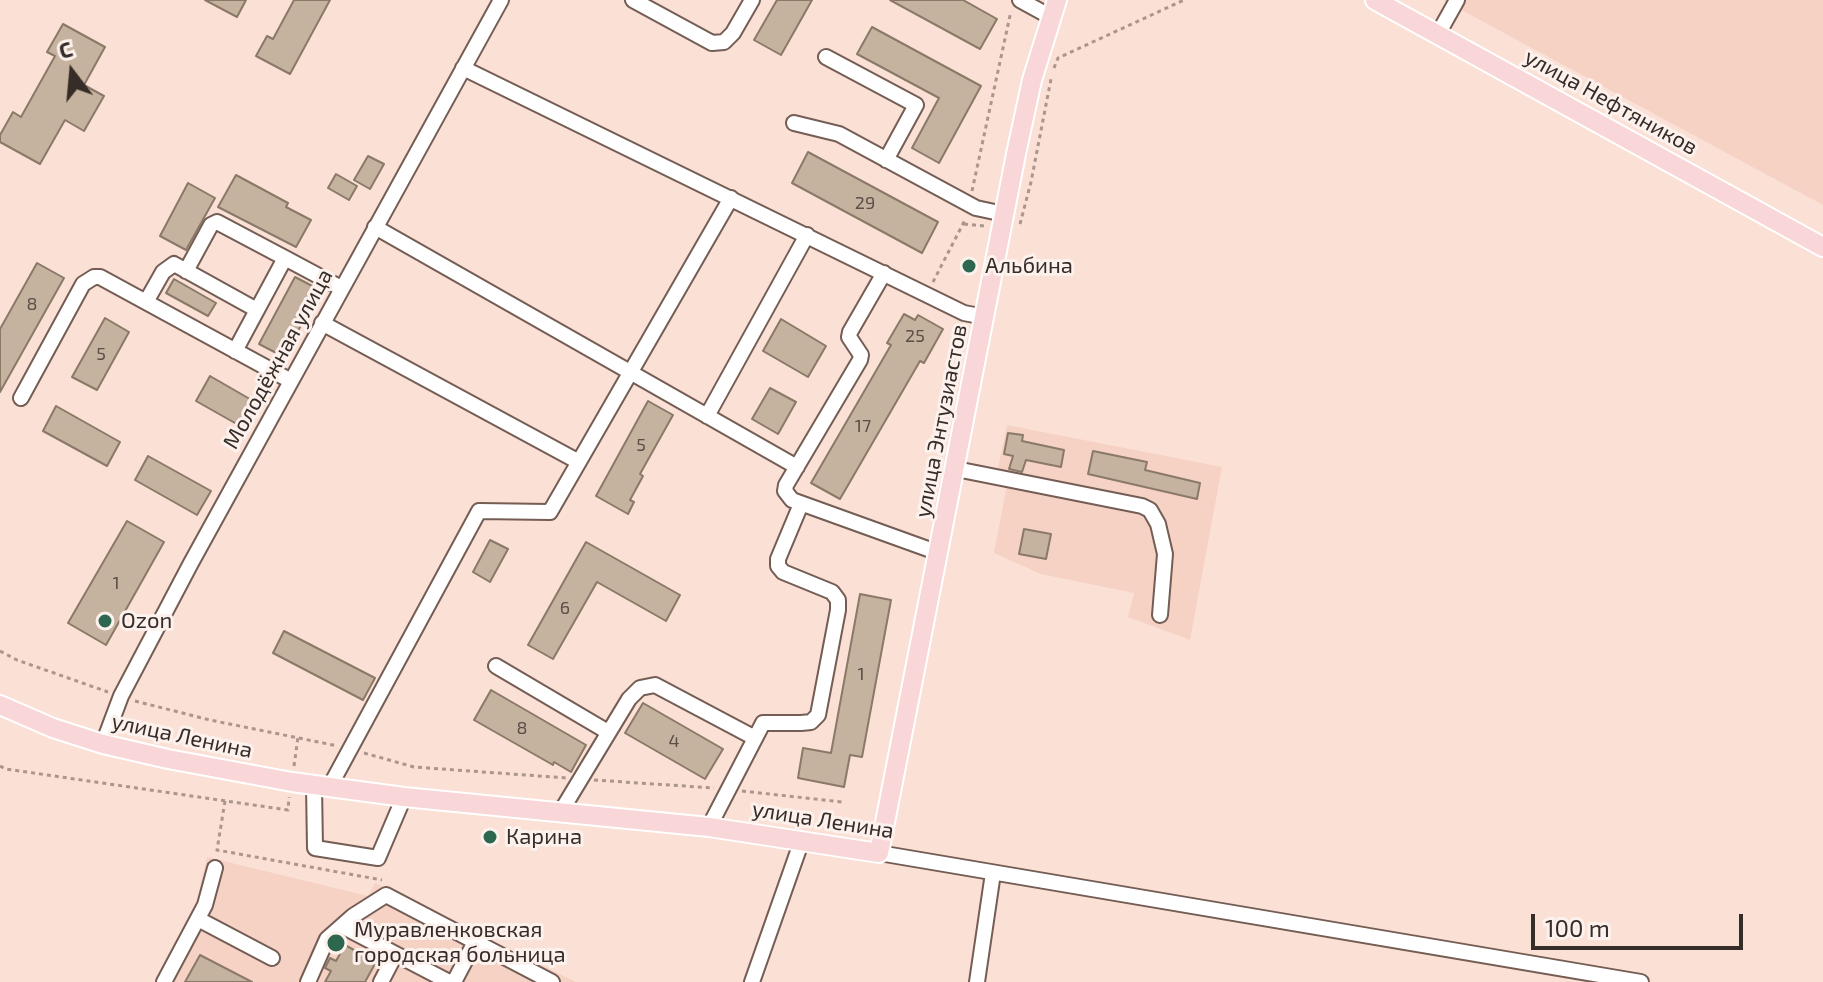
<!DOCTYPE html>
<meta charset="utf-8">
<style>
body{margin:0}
#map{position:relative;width:1823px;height:982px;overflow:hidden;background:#fbe0d5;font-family:"Exo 2",sans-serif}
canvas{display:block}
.north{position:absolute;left:32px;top:32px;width:80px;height:80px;-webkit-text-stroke:6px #fcf1ec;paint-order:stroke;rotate:344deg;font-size:22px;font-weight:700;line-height:32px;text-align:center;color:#362c28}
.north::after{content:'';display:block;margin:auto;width:28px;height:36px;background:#362c28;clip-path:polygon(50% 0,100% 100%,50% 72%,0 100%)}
.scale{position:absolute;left:1531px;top:914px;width:212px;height:36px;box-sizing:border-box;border:4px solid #362c28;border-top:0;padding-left:10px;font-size:24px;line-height:28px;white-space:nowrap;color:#362c28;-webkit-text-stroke:6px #fcf1ec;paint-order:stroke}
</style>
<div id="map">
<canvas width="1823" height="982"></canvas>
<div class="north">С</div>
<div class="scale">100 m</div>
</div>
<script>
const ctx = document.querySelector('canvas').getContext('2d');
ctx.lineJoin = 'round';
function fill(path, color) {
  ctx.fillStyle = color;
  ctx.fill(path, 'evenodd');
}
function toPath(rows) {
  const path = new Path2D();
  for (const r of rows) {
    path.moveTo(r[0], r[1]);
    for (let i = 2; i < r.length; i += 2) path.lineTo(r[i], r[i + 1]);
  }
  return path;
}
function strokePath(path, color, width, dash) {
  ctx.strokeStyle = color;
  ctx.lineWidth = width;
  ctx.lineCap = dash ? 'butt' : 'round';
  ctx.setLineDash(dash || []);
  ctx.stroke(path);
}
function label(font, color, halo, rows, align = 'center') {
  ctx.font = font + ' "Exo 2",sans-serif';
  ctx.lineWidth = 6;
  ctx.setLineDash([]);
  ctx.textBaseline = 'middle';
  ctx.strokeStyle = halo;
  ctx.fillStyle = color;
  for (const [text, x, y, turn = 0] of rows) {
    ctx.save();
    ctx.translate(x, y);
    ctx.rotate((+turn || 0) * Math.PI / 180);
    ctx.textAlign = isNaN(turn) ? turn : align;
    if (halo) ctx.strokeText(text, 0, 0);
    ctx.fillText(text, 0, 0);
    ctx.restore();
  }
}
const built = toPath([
 [1443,0,1823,0,1823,205],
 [1007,425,1222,467,1190,640,1128,617,1134,593,1041,574,994,553,1007,485,995,482],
 [207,857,368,896,375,883,576,982,155,982,196,904]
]);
const building = toPath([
 [205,0,246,0,237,17,205,0],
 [294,0,330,0,290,74,256,56,267,36,273,39,294,0],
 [777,0,812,0,781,55,754,40,777,0],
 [890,0,963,0,997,19,980,49,890,0],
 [63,24,105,47,84,85,104,96,84,131,65,120,40,164,0,142,0,135,13,112,21,117,55,56,47,52,63,24],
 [872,27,981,86,939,163,912,148,939,98,857,54,872,27],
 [808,152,938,222,922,253,792,183,808,152],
 [368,156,384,164,370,189,354,180,368,156],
 [336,174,357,186,349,200,328,188,336,174],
 [236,175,288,203,286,207,311,220,296,247,218,207,236,175],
 [188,183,215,198,186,250,160,236,188,183],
 [37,263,64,278,0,392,0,329,37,263],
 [295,277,320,290,284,357,259,344,295,277],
 [174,279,216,303,208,316,166,293,174,279],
 [904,314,915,320,918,315,943,329,924,363,920,361,840,499,811,483,891,345,887,343,904,314],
 [105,318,129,332,97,390,72,377,105,318],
 [781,319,826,346,808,377,763,351,781,319],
 [210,376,255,402,242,427,196,401,210,376],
 [770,388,796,402,778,434,752,419,770,388],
 [648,401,673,415,640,474,643,476,630,500,634,502,628,514,596,496,648,401],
 [56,406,120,442,107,466,43,431,56,406],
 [1008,433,1023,435,1022,441,1064,450,1061,467,1026,460,1022,472,1009,469,1013,456,1004,454,1008,433],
 [1093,451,1147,462,1145,470,1200,483,1197,499,1088,474,1093,451],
 [148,456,211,491,197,515,135,480,148,456],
 [127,521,164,542,106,645,68,623,127,521],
 [1024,529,1051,534,1046,559,1019,554,1024,529],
 [490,540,508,549,490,582,473,572,490,540],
 [586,542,680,595,666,621,597,582,553,659,528,645,586,542],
 [860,594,891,600,862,757,850,755,844,787,798,778,803,748,831,753,860,594],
 [284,631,375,678,363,700,273,653,284,631],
 [491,690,586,745,571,772,554,762,553,765,474,720,491,690],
 [643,703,723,749,705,779,625,733,643,703],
 [345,945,376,962,365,982,325,982,331,971,325,968,330,958,336,961,345,945],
 [200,955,252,982,185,982,200,955]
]);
const path = toPath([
 [1054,68,1058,58,1184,0],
 [972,191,1011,11],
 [964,224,984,226],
 [1020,224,1031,182,1051,79],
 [933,282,966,218],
 [0,651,17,660,108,692],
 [135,701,210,720,338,746],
 [364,753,414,767,567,778],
 [0,766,6,769,288,810,289,797],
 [294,766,298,737],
 [594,780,714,788],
 [742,791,842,802],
 [225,801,217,850,382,880]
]);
const minor = toPath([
 [633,0,712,43,724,42,733,33,752,0],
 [1020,0,1051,17],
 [1438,34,1457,0],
 [826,57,916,105,886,160],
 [463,68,964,313,985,317],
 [794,123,839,134,976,208,1004,214],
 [375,227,797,467],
 [186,271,211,225,217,222,285,258],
 [884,273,850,332,849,337,861,355,860,360,786,485,785,491,792,500,939,553],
 [146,302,163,272,174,264,257,310],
 [322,323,579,462],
 [235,351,285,258,341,288],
 [21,398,83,284,94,277,100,277,291,381],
 [707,416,807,235],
 [956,469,1142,506,1150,510,1158,524,1165,554,1160,615],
 [496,666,608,732],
 [103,744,121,696,191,563,501,0],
 [314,786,315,848,378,858,404,797],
 [329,788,479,511,550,512,731,198],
 [560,813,629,699,640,688,655,685,755,738],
 [709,827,763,723,801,723,811,722,818,715,838,610,838,600,832,592,783,572,778,566,778,559,801,504],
 [879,853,1641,982],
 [198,919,272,958],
 [342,926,449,982],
 [164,982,205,905,215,868],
 [308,982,327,939,353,916,386,895,552,982],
 [381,982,395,955],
 [454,982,475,942],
 [752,982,802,840],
 [977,982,993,873]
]);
const major = toPath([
 [1375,0,1823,247],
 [0,705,53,728,103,744,168,759,292,782,404,797,709,827,879,853,1016,154,1032,80,1057,0]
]);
const markers = [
 [969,266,8,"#2e6750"],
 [105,621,8,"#2e6750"],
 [490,837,8,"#2e6750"],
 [336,943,10,"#2e6750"]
];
const numberNames = [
 ["29",865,203],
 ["8",32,304],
 ["25",915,336],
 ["5",101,354],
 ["17",863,426],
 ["5",641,445],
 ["1",116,583],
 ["6",565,608],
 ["1",861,674],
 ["8",522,728],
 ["4",674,741]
];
const streetNames = [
 ["улица Нефтяников",1611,102,29],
 ["Молодёжная улица",278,359,-61],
 ["улица Энтузиастов",941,421,-79],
 ["улица Ленина",182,736,12],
 ["улица Ленина",823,820,9]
];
const poiNames = [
 ["Альбина",985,266],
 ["Ozon",121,621],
 ["Карина",506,837],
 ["Муравленковская",354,930],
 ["городская больница",354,955]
];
fill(built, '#f6d2c5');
fill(building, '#c5b29f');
strokePath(building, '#8b7968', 2);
strokePath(minor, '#745d54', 18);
strokePath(major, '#fff', 22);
strokePath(path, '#aa968d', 3, [4, 4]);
strokePath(minor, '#fff', 14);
strokePath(major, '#f9d6d7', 18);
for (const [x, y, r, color] of markers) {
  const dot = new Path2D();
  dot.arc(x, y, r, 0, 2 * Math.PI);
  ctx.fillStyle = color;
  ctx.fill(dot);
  strokePath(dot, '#fcf1ec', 3);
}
label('18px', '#5a4e46', null, numberNames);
label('22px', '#362c28', '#fcf1ec', streetNames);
label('22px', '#362c28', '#fcf1ec', poiNames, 'left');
</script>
